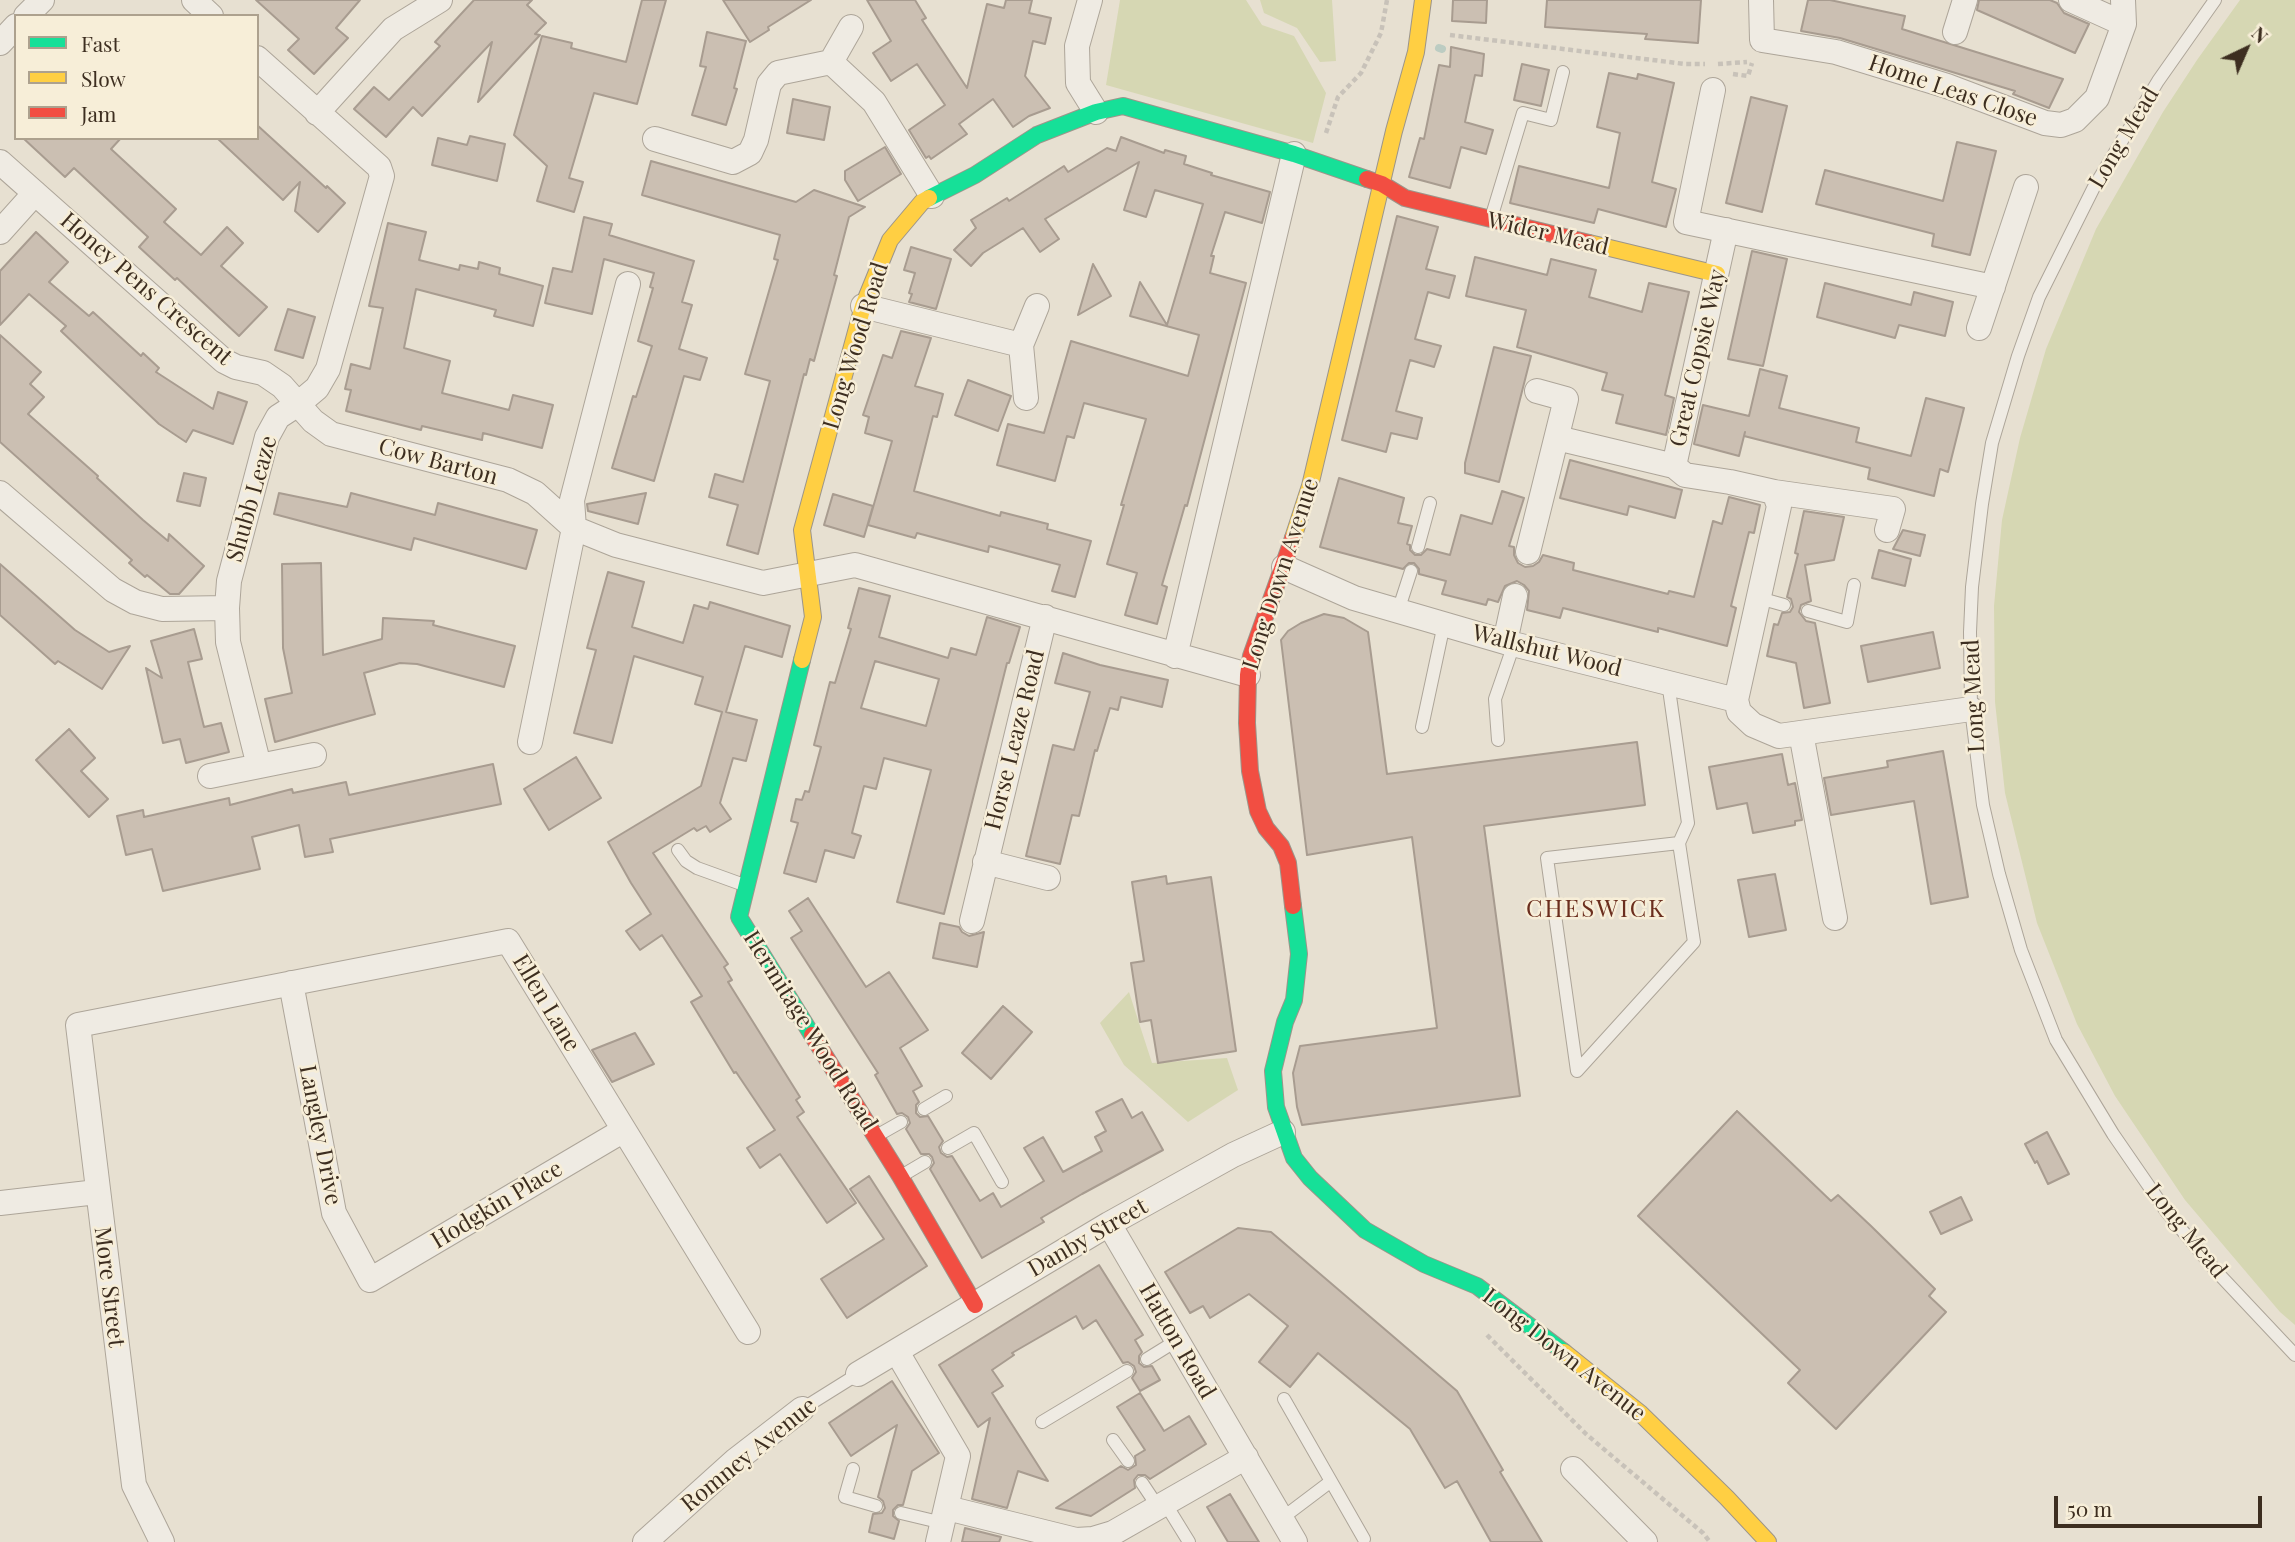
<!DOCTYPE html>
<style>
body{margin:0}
#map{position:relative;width:2295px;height:1542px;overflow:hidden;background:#e7e0d1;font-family:"Playfair Display",serif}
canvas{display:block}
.legend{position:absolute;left:14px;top:14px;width:245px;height:126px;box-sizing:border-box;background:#f7eed8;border:2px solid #ada18e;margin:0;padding:9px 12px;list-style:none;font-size:21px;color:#3d2e20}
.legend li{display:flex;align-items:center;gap:14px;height:35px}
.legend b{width:35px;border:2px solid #ada18e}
.north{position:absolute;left:2211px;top:14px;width:70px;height:70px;-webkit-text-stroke:5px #f7eed8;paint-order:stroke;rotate:44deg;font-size:19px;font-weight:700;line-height:28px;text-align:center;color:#3d2e20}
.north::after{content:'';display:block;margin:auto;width:24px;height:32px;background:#3d2e20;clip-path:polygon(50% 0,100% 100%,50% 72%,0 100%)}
.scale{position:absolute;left:2054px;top:1496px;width:208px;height:32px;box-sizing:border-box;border:4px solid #3d2e20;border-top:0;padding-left:9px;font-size:21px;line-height:24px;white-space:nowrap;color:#3d2e20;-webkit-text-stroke:5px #f7eed8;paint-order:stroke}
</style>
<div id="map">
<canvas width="2295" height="1542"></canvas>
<ul class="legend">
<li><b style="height:9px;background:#16e098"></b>Fast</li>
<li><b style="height:9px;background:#ffcf43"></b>Slow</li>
<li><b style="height:9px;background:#f24e42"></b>Jam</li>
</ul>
<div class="north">N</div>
<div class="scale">50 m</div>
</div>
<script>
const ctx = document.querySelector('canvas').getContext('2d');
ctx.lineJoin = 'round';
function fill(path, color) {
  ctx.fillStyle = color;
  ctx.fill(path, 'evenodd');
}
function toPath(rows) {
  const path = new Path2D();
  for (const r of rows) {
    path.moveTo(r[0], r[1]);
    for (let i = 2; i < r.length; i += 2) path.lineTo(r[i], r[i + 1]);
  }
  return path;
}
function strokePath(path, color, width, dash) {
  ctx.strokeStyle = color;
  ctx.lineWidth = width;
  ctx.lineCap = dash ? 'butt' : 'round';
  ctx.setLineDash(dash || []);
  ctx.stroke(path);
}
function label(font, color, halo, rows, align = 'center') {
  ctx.font = font + ' "Playfair Display",serif';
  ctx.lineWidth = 5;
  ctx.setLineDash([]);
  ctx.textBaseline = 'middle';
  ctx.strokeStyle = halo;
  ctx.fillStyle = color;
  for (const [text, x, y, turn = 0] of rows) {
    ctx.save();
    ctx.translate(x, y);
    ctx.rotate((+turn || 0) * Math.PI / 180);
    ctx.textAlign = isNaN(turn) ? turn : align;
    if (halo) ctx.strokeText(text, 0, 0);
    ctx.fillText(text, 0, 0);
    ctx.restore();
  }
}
const green = toPath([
 [1120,0,1246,0,1262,25,1294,36,1326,93,1313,143,1106,85],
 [1260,0,1332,0,1336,61,1320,62,1297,28,1264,13],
 [2240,0,2295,0,2295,1325,2280,1312,2185,1200,2115,1096,2077,1024,2037,923,2005,793,1995,702,1994,606,2002,520,2020,438,2046,349,2096,229,2163,112,2197,60],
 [1129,992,1152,1063,1227,1058,1238,1090,1188,1122,1124,1065,1100,1023]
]);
const stream = toPath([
 [1439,48,1442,49]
]);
const building = toPath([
 [256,0,360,0,336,28,348,38,314,74,288,50,299,39,256,0],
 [474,0,532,0,527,5,546,23,535,34,540,35,478,102,492,42,422,116,413,107,386,137,354,109,374,87,389,100,440,46,435,42,474,0],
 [642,0,666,0,637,104,594,93,569,178,583,182,574,212,537,201,547,166,514,135,542,36,572,43,571,48,626,62,642,0],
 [723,0,811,0,768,27,769,30,750,42,723,0],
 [867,0,915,0,926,18,922,20,967,88,987,4,1004,8,1006,0,1032,0,1029,13,1051,18,1045,44,1033,41,1025,76,1050,108,1029,116,1013,127,993,99,959,124,967,134,931,159,929,156,926,158,909,130,945,105,917,64,891,81,873,53,891,41,867,0],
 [1453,0,1487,0,1486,23,1452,21,1453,0],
 [1547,0,1701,0,1698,43,1645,39,1647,34,1545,27,1547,0],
 [1808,0,1830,0,1905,16,1902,29,2063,79,2049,108,2013,94,2015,91,1840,38,1801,31,1808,0],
 [1979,0,2050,0,2057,3,2064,13,2089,24,2075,53,1977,10,1979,0],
 [707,32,746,41,734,88,737,89,726,125,692,115,706,67,700,66,707,32],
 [1451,47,1484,54,1482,76,1475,75,1465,122,1493,130,1486,154,1461,147,1450,188,1409,177,1420,138,1424,139,1439,65,1450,67,1451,47],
 [1522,64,1549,70,1541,106,1514,100,1522,64],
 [1609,73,1637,79,1638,74,1674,83,1652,182,1676,189,1666,227,1598,209,1594,223,1510,203,1519,166,1609,188,1620,133,1597,127,1609,73],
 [1751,97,1787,106,1762,212,1726,203,1751,97],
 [793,99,830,107,824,140,787,133,793,99],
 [257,125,326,188,327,186,345,203,318,232,295,211,300,182,283,200,217,138,257,138,257,125],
 [470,136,505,144,497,181,432,165,438,138,467,145,470,136],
 [1121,137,1164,153,1165,150,1186,156,1184,164,1212,173,1211,175,1270,192,1262,223,1225,212,1211,256,1214,256,1210,273,1246,283,1187,506,1185,505,1162,585,1167,587,1157,624,1125,615,1137,573,1107,564,1124,505,1121,505,1146,419,1084,403,1074,438,1067,436,1055,481,997,465,1008,424,1044,433,1071,341,1188,376,1199,335,1130,316,1140,282,1167,325,1203,204,1155,190,1146,217,1124,210,1139,162,1045,219,1059,239,1040,252,1023,228,983,253,971,266,954,250,976,228,971,220,1007,198,1009,201,1064,166,1068,172,1107,148,1116,151,1121,137],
 [23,138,121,138,111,149,176,209,164,222,201,255,227,227,243,243,221,266,267,307,239,336,177,278,175,280,139,247,148,237,74,168,65,177,23,138],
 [1957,142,1996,151,1970,255,1932,246,1934,234,1816,204,1825,170,1943,201,1957,142],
 [885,147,901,174,858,201,845,180,845,171,885,147],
 [651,161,796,202,814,190,865,207,849,217,834,275,837,276,814,361,810,359,806,375,804,374,758,554,727,545,738,505,709,497,715,474,743,482,770,381,745,374,778,260,774,259,780,235,642,195,651,161],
 [1397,216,1438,227,1426,269,1455,276,1449,298,1428,292,1415,339,1441,346,1434,367,1410,360,1396,411,1422,418,1417,439,1391,433,1386,452,1342,440,1397,216],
 [584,217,612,224,609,235,694,261,682,302,692,305,679,349,707,358,700,380,684,376,654,481,612,468,633,396,636,397,652,346,638,341,653,288,650,287,654,273,604,259,592,314,545,303,553,268,572,272,584,217],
 [388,223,426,232,419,260,459,270,460,265,478,269,479,262,500,268,499,274,543,286,533,326,494,316,496,310,416,289,404,348,450,361,442,393,509,410,513,395,553,405,542,448,483,433,482,440,422,426,421,430,346,411,351,390,345,389,351,364,370,369,383,308,369,306,388,223],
 [36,232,68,262,49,282,89,316,93,312,141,356,143,353,159,368,156,372,213,409,218,392,247,402,233,444,193,430,186,442,159,424,61,331,66,326,29,294,0,325,0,271,36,232],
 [911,247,951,259,936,309,909,302,912,294,909,293,915,273,904,270,911,247],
 [1752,251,1787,259,1763,366,1728,359,1752,251],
 [1475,257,1547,275,1551,259,1596,270,1589,297,1642,312,1649,283,1689,292,1665,395,1674,398,1666,435,1616,423,1623,395,1602,390,1607,373,1517,347,1526,310,1466,296,1475,257],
 [1093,264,1111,296,1078,315,1093,264],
 [1825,283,1911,305,1914,292,1953,302,1945,336,1899,325,1895,338,1817,317,1825,283],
 [288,309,315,317,303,358,275,350,288,309],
 [901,331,931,338,915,386,943,394,937,417,933,416,914,491,1000,516,1001,512,1048,524,1047,529,1091,541,1075,597,1052,591,1060,565,989,546,988,552,917,533,915,538,868,525,892,441,865,433,869,417,863,415,883,355,892,358,901,331],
 [0,335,41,372,30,384,44,397,28,414,98,476,97,478,143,520,168,541,169,534,204,566,179,594,170,594,147,575,145,577,129,563,132,560,0,442,0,335],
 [1494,347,1531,356,1499,482,1465,473,1465,463,1494,347],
 [1760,369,1787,376,1779,408,1859,428,1856,442,1911,456,1926,398,1964,408,1948,472,1940,469,1934,496,1868,479,1870,468,1744,436,1745,432,1739,456,1694,444,1703,405,1749,416,1760,369],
 [968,380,1011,396,998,431,955,415,968,380],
 [1570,460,1682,490,1675,518,1629,506,1627,515,1560,498,1570,460],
 [184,473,206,478,200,506,177,501,184,473],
 [1339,478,1404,498,1398,523,1412,526,1407,544,1410,545,1410,550,1415,555,1421,555,1427,549,1450,555,1461,515,1492,524,1502,491,1524,498,1509,546,1514,547,1514,555,1518,563,1525,567,1533,566,1539,562,1543,555,1574,563,1573,570,1668,594,1669,591,1694,597,1713,521,1722,524,1729,497,1760,505,1754,533,1749,532,1731,606,1736,608,1727,646,1658,628,1658,632,1563,608,1560,618,1527,610,1529,591,1524,585,1517,581,1505,586,1498,602,1488,599,1486,605,1442,594,1446,581,1419,574,1419,569,1414,563,1409,563,1403,569,1320,547,1339,478],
 [279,493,347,507,351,493,435,515,438,503,537,530,526,569,414,538,411,550,274,514,279,493],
 [646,493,638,524,588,511,587,504,646,493],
 [833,494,873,506,864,537,824,525,833,494],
 [1804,511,1844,517,1834,560,1805,565,1811,601,1801,605,1799,612,1806,621,1815,623,1830,703,1804,708,1796,663,1767,656,1774,624,1778,625,1782,613,1790,612,1793,607,1791,599,1787,597,1798,554,1795,553,1804,511],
 [1903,530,1925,535,1920,556,1893,549,1903,530],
 [1879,550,1911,559,1905,586,1872,578,1879,550],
 [321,563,323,655,382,639,383,618,434,621,433,625,515,646,504,687,417,664,400,663,364,673,375,714,275,742,265,699,292,693,283,648,282,564,321,563],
 [0,564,75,630,109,652,130,646,102,689,58,661,55,664,0,615,0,564],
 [608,572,644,582,632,627,683,643,694,605,708,609,710,602,790,626,782,657,745,646,726,712,757,720,746,761,733,758,720,803,731,819,710,832,706,826,697,831,694,828,653,853,728,964,724,967,732,980,728,982,800,1097,796,1100,804,1112,797,1117,856,1203,827,1223,780,1154,760,1168,747,1148,775,1130,736,1072,734,1073,691,1002,702,996,662,935,640,950,626,931,651,914,631,883,608,842,701,786,722,712,695,704,703,677,634,656,612,743,574,733,596,650,587,648,608,572],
 [859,588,890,596,879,637,948,658,951,648,976,655,987,617,1020,627,1009,663,1007,663,944,914,897,902,931,770,884,758,876,789,864,786,852,833,861,836,854,858,825,850,816,882,784,873,798,823,791,821,796,799,802,800,805,791,809,792,821,747,814,745,830,682,835,683,851,629,848,628,859,588],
 [875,661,939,679,926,726,861,708,875,661],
 [1324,614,1344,618,1368,632,1387,774,1637,742,1645,805,1484,826,1520,1096,1302,1125,1297,1107,1293,1073,1300,1046,1437,1028,1412,837,1307,855,1281,640,1288,631,1301,623,1324,614],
 [194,629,202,659,188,662,204,727,221,723,229,752,186,763,180,739,163,743,146,668,162,678,151,641,194,629],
 [1933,632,1940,668,1868,682,1861,646,1933,632],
 [1063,653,1100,665,1168,680,1162,707,1121,697,1118,710,1110,708,1097,751,1095,750,1079,816,1072,815,1060,864,1026,856,1053,745,1074,750,1090,692,1055,683,1063,653],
 [69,729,95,758,81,771,108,799,89,817,36,760,69,729],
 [1943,751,1968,897,1931,904,1914,801,1831,815,1824,778,1888,767,1887,761,1943,751],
 [1782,754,1788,785,1795,783,1802,820,1795,821,1795,825,1753,833,1747,803,1717,809,1709,767,1782,754],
 [576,757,601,798,549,830,524,789,576,757],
 [493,764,501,804,330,839,333,852,305,857,299,825,252,837,260,869,163,891,152,849,126,855,117,816,143,810,144,817,229,798,230,805,292,789,293,793,346,782,349,795,493,764],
 [1775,874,1786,930,1749,937,1738,880,1775,874],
 [1166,876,1167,884,1211,877,1236,1051,1158,1063,1151,1020,1140,1022,1131,963,1144,961,1132,882,1166,876],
 [808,898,866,987,889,972,928,1030,900,1048,922,1086,913,1091,919,1102,916,1105,916,1113,920,1117,928,1116,943,1141,939,1147,941,1153,947,1157,952,1156,980,1201,993,1193,1001,1207,1044,1181,1024,1148,1043,1137,1063,1172,1102,1151,1095,1137,1106,1131,1096,1112,1122,1099,1132,1118,1142,1112,1163,1150,1082,1194,1041,1218,1044,1222,982,1258,930,1169,934,1163,932,1157,929,1154,921,1154,906,1129,910,1123,908,1117,902,1113,897,1114,875,1075,878,1073,791,938,802,931,789,911,808,898],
 [940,923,959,927,962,932,969,936,984,932,977,967,933,958,940,923],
 [1003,1006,1032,1032,991,1079,962,1053,1003,1006],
 [635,1033,654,1064,612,1082,592,1050,635,1033],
 [1737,1111,1831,1201,1838,1195,1871,1226,1935,1289,1929,1296,1946,1312,1836,1429,1788,1383,1800,1370,1638,1216,1737,1111],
 [2047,1132,2069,1174,2048,1184,2037,1161,2035,1163,2025,1144,2047,1132],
 [869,1176,927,1266,847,1318,821,1279,884,1239,850,1189,869,1176],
 [1961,1197,1972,1220,1941,1234,1930,1212,1961,1197],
 [1238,1228,1271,1232,1457,1391,1503,1470,1500,1472,1542,1542,1491,1542,1457,1481,1445,1488,1410,1429,1318,1353,1290,1387,1259,1362,1288,1326,1249,1294,1210,1318,1203,1306,1190,1313,1165,1272,1238,1228],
 [1099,1265,1143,1335,1135,1340,1142,1352,1139,1356,1139,1363,1144,1367,1152,1366,1160,1380,1140,1391,1132,1378,1136,1372,1134,1366,1128,1362,1123,1363,1096,1320,1083,1329,1076,1316,1012,1353,1014,1355,992,1370,1003,1386,992,1393,1048,1481,1018,1471,1007,1508,972,1499,990,1418,978,1427,939,1365,1099,1265],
 [892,1381,939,1453,912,1471,903,1505,898,1505,893,1510,893,1516,899,1521,894,1539,869,1532,873,1514,882,1513,885,1508,883,1501,878,1497,897,1425,851,1456,829,1423,892,1381],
 [1140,1393,1164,1431,1189,1416,1206,1444,1150,1479,1145,1475,1138,1475,1134,1480,1135,1488,1091,1516,1056,1508,1121,1466,1128,1470,1136,1465,1135,1456,1145,1450,1117,1407,1140,1393],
 [1230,1494,1259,1542,1228,1542,1207,1507,1230,1494],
 [965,1528,1001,1537,999,1542,962,1542,965,1528]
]);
const path = toPath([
 [1450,35,1685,64,1705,64],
 [1718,64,1747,62],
 [1733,74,1748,76,1752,63],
 [1326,133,1338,97,1361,73,1381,33,1387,0],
 [1487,1335,1586,1434,1703,1533,1710,1542]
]);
const lane = toPath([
 [2215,0,2158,81,2094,187,2039,297,2018,356,1992,443,1982,504,1972,587,1970,632,1971,709,1983,805,1999,874,2021,950,2056,1040,2113,1134,2166,1211,2216,1271,2295,1355],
 [1492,215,1523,113,1551,120,1563,72],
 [1418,547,1430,503],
 [1759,598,1784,605],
 [1398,611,1411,571],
 [1808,611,1847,622,1854,585],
 [1668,682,1688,823,1679,843,1694,942,1577,1071,1547,858,1679,843],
 [1422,727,1444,624],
 [1498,740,1495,699,1514,644],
 [678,850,686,861,697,868,744,885],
 [924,1109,946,1096],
 [878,1135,901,1122],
 [948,1148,974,1133,1002,1182],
 [903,1175,925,1162],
 [1147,1359,1176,1341],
 [1284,1399,1364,1539],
 [802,1409,858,1374],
 [1042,1422,1127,1371],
 [1113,1440,1128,1461],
 [853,1469,845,1497,876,1506],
 [1142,1483,1158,1507],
 [1165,1503,1189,1542],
 [901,1513,943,1523],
 [1281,1519,1330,1482]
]);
const street = toPath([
 [194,0,211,16],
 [1090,0,1077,46,1078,83,1096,112],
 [1761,0,1762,40,1836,52,1947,86,2045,123,2061,125,2075,120,2097,98,2124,24,2123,0],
 [2071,0,2124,24],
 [26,16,42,0],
 [1955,32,1965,0],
 [0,43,16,26],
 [257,58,379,167,382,176,328,369,317,388,298,404,278,417,267,437,229,581,227,608,228,642,259,766],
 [831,62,874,102,932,196],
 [1713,90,1686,222,1993,287],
 [317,113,393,29,440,0],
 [655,139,733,162,750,153,756,140,769,84,778,73,831,62,851,27],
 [0,162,224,361,236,367,263,373,282,386,313,421,331,434,508,480,535,493,574,528,616,545,763,583,855,565,1248,675],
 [1726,230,1674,466,1685,475,1730,482,1774,492,1779,506,1736,700],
 [0,232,35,193],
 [863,306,1021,345],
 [1979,328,2026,187],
 [1026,398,1021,345,1037,306],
 [1557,438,1674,466],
 [1774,492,1893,509,1887,530],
 [0,493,113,590,135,602,162,609,227,608],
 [1528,552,1566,399,1537,391],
 [1284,567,1354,598,1505,642,1736,700,1739,712,1753,725,1779,736,1971,709],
 [1505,642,1515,596],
 [1175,656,1294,154],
 [1801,733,1835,918],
 [530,742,574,528,572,500,628,284],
 [210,776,314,755],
 [985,862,1048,878],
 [972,921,1045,617],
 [291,983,334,1213,370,1280,624,1130],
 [0,1203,97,1192],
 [1109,1224,1295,1542],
 [897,1352,958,1456,938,1542],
 [858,1374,1109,1224,1233,1155,1283,1132],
 [1573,1469,1645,1542],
 [947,1508,1076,1540,1093,1539,1113,1533,1246,1457],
 [162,1542,134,1485,78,1025,508,941,748,1332],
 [645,1542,736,1460,802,1409]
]);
const fast = toPath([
 [929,198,975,175,1037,135,1096,112,1123,106,1294,154,1367,179],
 [802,660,739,917,812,1035],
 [1293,906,1299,954,1294,1000,1285,1022,1273,1071,1276,1107,1294,1158,1310,1178,1365,1230,1424,1264,1477,1286,1564,1352]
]);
const slow = toPath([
 [1589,243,1717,274],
 [1293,538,1310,486,1394,131,1416,52,1423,0],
 [802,660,813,617,802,530,863,306,890,240,922,202,929,198],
 [1564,1352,1640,1413,1727,1498,1768,1542]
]);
const jam = toPath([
 [1367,179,1382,184,1405,198,1589,243],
 [1293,538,1251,656,1248,675,1247,723,1250,771,1258,811,1266,828,1281,846,1288,863,1293,906],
 [812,1035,900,1176,975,1305]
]);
const streetNames = [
 ["Home Leas Close",1953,91,19],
 ["Long Mead",2124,138,-59],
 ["Wider Mead",1548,234,13],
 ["Honey Pens Crescent",146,289,41],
 ["Long Wood Road",856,346,-73],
 ["Great Copsie Way",1698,358,-77],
 ["Cow Barton",438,462,15],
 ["Shubb Leaze",252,499,-74],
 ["Long Down Avenue",1281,574,-72],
 ["Wallshut Wood",1547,651,14],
 ["Long Mead",1974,696,-93],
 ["Horse Leaze Road",1015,740,-76],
 ["Ellen Lane",546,1003,59],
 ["Hermitage Wood Road",810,1031,58],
 ["Langley Drive",320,1135,79],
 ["Hodgkin Place",497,1205,-31],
 ["Long Mead",2186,1231,51],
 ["Danby Street",1088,1238,-30],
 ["More Street",109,1287,83],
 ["Hatton Road",1177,1341,60],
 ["Long Down Avenue",1564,1355,38],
 ["Romney Avenue",749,1455,-39]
];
const neighbourhoodNames = [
 ["CHESWICK",1596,910]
];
fill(green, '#d6d7b3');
strokePath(stream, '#bcccc2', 8);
fill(building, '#cbbfb2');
strokePath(building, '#a89c90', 2);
strokePath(lane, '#ada599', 14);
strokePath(street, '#ada599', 26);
strokePath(fast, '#9c958a', 18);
strokePath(slow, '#9c958a', 18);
strokePath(jam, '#9c958a', 18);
strokePath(path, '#c8c2b9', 4.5, [5, 3.5]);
strokePath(lane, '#efebe3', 12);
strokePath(street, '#efebe3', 24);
strokePath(fast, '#16e098', 16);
strokePath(slow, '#ffcf43', 16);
strokePath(jam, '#f24e42', 16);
label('23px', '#3d2e20', '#f7eed8', streetNames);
ctx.letterSpacing = '2px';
label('24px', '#6b2e1e', '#f7eed8', neighbourhoodNames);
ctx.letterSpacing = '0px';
</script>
